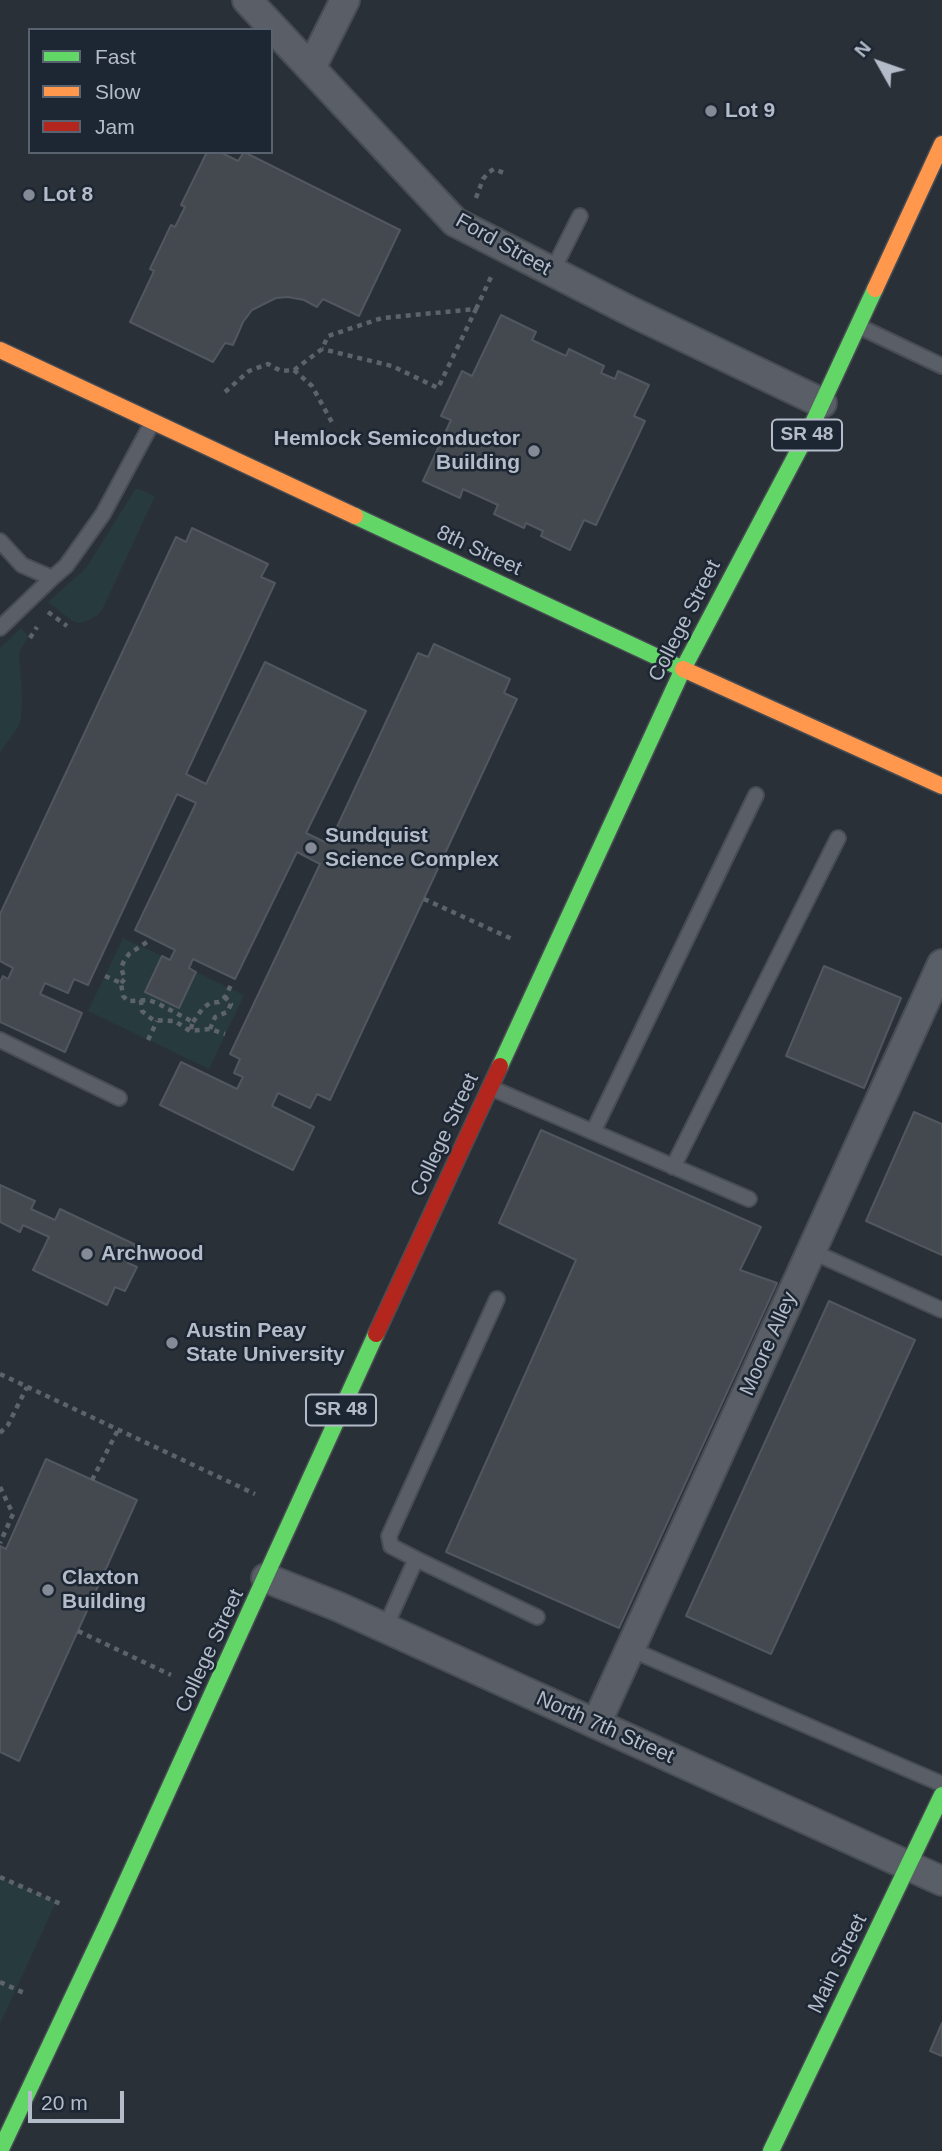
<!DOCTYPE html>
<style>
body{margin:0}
#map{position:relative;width:942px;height:2151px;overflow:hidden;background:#2a3038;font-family:Arial,sans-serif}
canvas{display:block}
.legend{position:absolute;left:28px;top:28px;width:245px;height:126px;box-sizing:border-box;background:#1d2633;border:2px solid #59626f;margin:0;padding:9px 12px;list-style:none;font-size:21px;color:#b4bcc9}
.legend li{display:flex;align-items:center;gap:14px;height:35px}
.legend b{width:35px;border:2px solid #59626f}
.north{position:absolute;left:844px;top:28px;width:70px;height:70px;-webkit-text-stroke:5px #1d2633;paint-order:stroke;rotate:310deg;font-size:19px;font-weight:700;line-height:28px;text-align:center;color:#b4bcc9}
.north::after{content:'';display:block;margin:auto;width:24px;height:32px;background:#b4bcc9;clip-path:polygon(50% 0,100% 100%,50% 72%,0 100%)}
.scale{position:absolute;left:28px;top:2091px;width:96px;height:32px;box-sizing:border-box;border:4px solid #b4bcc9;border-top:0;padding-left:9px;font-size:21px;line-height:24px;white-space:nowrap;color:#b4bcc9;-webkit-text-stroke:5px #1d2633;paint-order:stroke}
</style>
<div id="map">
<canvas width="942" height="2151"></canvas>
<ul class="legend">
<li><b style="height:9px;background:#63d668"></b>Fast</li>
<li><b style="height:9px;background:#ff974d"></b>Slow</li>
<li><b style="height:9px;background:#b3261e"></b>Jam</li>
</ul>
<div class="north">N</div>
<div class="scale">20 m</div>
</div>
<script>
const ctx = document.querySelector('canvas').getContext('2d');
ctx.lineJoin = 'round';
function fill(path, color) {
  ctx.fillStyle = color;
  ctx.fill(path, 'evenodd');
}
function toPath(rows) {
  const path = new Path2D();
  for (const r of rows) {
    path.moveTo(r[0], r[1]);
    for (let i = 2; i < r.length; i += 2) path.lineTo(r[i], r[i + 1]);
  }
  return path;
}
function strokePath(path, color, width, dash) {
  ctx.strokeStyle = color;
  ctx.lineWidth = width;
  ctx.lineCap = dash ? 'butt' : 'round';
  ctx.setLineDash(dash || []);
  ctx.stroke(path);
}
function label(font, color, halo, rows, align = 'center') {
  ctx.font = font + ' Arial,sans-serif';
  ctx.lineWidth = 5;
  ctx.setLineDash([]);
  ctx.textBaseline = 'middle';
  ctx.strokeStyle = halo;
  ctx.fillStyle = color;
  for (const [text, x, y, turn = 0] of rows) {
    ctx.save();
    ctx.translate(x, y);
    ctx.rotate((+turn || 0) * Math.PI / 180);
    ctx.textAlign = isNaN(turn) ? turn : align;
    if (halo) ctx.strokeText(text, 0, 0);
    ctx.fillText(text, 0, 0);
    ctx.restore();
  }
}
const green = toPath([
 [136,488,155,496,103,608,98,615,84,622,78,623,71,620,48,602,86,568],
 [21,628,28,636,19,653,22,695,21,719,17,729,0,752,0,648],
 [123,938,162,956,145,992,178,1008,196,972,244,995,209,1069,88,1011],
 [0,1877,56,1902,0,2024]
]);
const building = toPath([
 [207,152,220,152,238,161,244,152,400,230,359,316,323,299,317,307,304,300,288,297,276,298,252,310,243,322,233,345,225,343,213,362,130,322,154,271,150,269,171,225,175,227,185,207,181,205,207,152],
 [501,315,536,332,532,340,566,356,569,349,604,366,601,373,615,379,618,371,649,385,634,416,645,421,596,525,584,520,570,550,541,536,543,531,526,523,524,528,494,514,498,505,463,489,460,498,423,481,451,420,441,416,462,371,472,376,501,315],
 [192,528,268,564,261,577,275,583,186,774,206,784,265,662,366,711,306,833,329,844,418,653,428,657,434,644,510,679,504,693,517,699,330,1100,317,1094,310,1108,278,1093,272,1106,314,1127,293,1170,160,1105,181,1062,237,1089,243,1077,234,1073,240,1059,230,1054,320,864,297,852,235,979,193,959,189,968,196,972,179,1008,145,992,162,956,170,960,175,950,135,930,196,803,177,794,88,985,74,979,68,993,45,983,40,994,82,1013,65,1052,0,1022,0,982,3,976,8,979,13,968,0,961,0,914,176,537,186,542,192,528],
 [824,966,901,998,864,1088,786,1056,824,966],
 [914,1112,942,1124,942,1255,866,1221,914,1112],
 [541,1130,761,1227,740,1270,777,1283,619,1628,446,1552,576,1260,499,1223,541,1130],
 [0,1185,35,1201,31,1209,55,1220,60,1209,136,1245,128,1263,137,1267,125,1291,115,1287,107,1305,33,1270,49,1237,23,1225,20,1232,0,1222,0,1185],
 [829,1301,915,1340,771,1654,686,1616,829,1301],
 [46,1459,137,1500,19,1761,0,1752,0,1546,6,1549,46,1459],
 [942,2023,942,2056,930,2051,942,2023]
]);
const path = toPath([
 [476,198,483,179,489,172,494,169,504,173],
 [476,309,492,275],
 [294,370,312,386,334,426],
 [225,392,249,371,268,364,281,371,294,370,322,349,328,336,382,318,476,309,438,388,392,366,322,349],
 [48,612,67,626],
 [30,638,37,627],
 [424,899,512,939],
 [105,976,121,983,123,996,128,1001,148,1000,157,1003,193,1022,190,1031],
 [121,983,125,979,121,968,124,961,129,954,147,942],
 [141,1000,142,1011,153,1020,175,1021,190,1031,210,1029,225,1034],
 [193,1022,203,1008,210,1003,219,1002,225,997,232,983],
 [210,1029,215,1017,227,1012,231,1004,225,997],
 [148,1040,157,1021],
 [0,1374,255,1494],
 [0,1433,8,1425,27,1387],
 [92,1480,118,1430],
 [0,1487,13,1514,0,1543],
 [78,1631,171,1675],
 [0,1877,63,1905],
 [0,1982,24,1993]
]);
const lane = toPath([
 [552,272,580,216],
 [858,326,942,366],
 [0,541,22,565,52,578,66,566,103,514,152,423],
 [0,628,52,578],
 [0,1040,119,1098],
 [491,1088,749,1199],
 [593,1132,756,795],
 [673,1167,838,838],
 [811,1251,942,1310],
 [416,1559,537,1617],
 [385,1628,416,1559,391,1546,389,1536,497,1299],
 [630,1649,942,1784]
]);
const street = toPath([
 [247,0,455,222,632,312,822,403],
 [311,68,345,0],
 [266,1578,339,1607,942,1881],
 [596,1724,942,964]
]);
const fast = toPath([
 [355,516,683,669],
 [500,1066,683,669,811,427,875,289],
 [0,2151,109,1920,376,1334],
 [771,2151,942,1795]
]);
const slow = toPath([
 [875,289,942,144],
 [0,350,355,516],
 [683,669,942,786]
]);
const jam = toPath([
 [376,1334,500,1066]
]);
const markers = [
 [711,111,7,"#848b96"],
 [29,195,7,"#848b96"],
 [534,451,7,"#848b96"],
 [311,848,7,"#848b96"],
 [87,1254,7,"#848b96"],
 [172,1343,7,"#848b96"],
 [48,1590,7,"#848b96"]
];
const shields = [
 [807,435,70],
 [341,1410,70]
];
const shieldNames = [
 ["SR 48",807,435],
 ["SR 48",341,1410]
];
const poiNames = [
 ["Lot 9",725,111],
 ["Lot 8",43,195],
 ["Hemlock Semiconductor",520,439,"right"],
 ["Building",520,463,"right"],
 ["Sundquist",325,836],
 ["Science Complex",325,860],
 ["Archwood",101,1254],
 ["Austin Peay",186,1331],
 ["State University",186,1355],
 ["Claxton",62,1578],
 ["Building",62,1602]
];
const streetNames = [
 ["Ford Street",503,245,29],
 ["8th Street",479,551,25],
 ["College Street",685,621,-63],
 ["College Street",445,1135,-65],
 ["Moore Alley",769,1344,-66],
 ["College Street",210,1651,-65],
 ["North 7th Street",605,1728,24],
 ["Main Street",838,1964,-64]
];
fill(green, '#273a3e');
fill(building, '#444950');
strokePath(building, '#52575f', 2);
strokePath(lane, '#484c53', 18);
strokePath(street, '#484c53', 32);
strokePath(fast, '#484c53', 19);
strokePath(slow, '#484c53', 19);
strokePath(jam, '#484c53', 19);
strokePath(path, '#5d636a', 4.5, [5, 5]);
strokePath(lane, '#5a5e66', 14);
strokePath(street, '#5a5e66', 28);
strokePath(fast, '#63d668', 16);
strokePath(slow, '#ff974d', 16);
strokePath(jam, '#b3261e', 16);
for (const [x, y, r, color] of markers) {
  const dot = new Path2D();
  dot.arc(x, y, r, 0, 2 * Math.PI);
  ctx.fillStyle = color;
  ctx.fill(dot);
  strokePath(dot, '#1d2633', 2.5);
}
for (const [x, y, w] of shields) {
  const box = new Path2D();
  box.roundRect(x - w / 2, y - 15.5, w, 31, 5);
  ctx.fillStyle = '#1d2633';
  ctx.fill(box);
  strokePath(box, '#b4bcc9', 2);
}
label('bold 19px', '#b4bcc9', null, shieldNames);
label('bold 21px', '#b4bcc9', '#1d2633', poiNames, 'left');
label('21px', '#b4bcc9', '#1d2633', streetNames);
</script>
